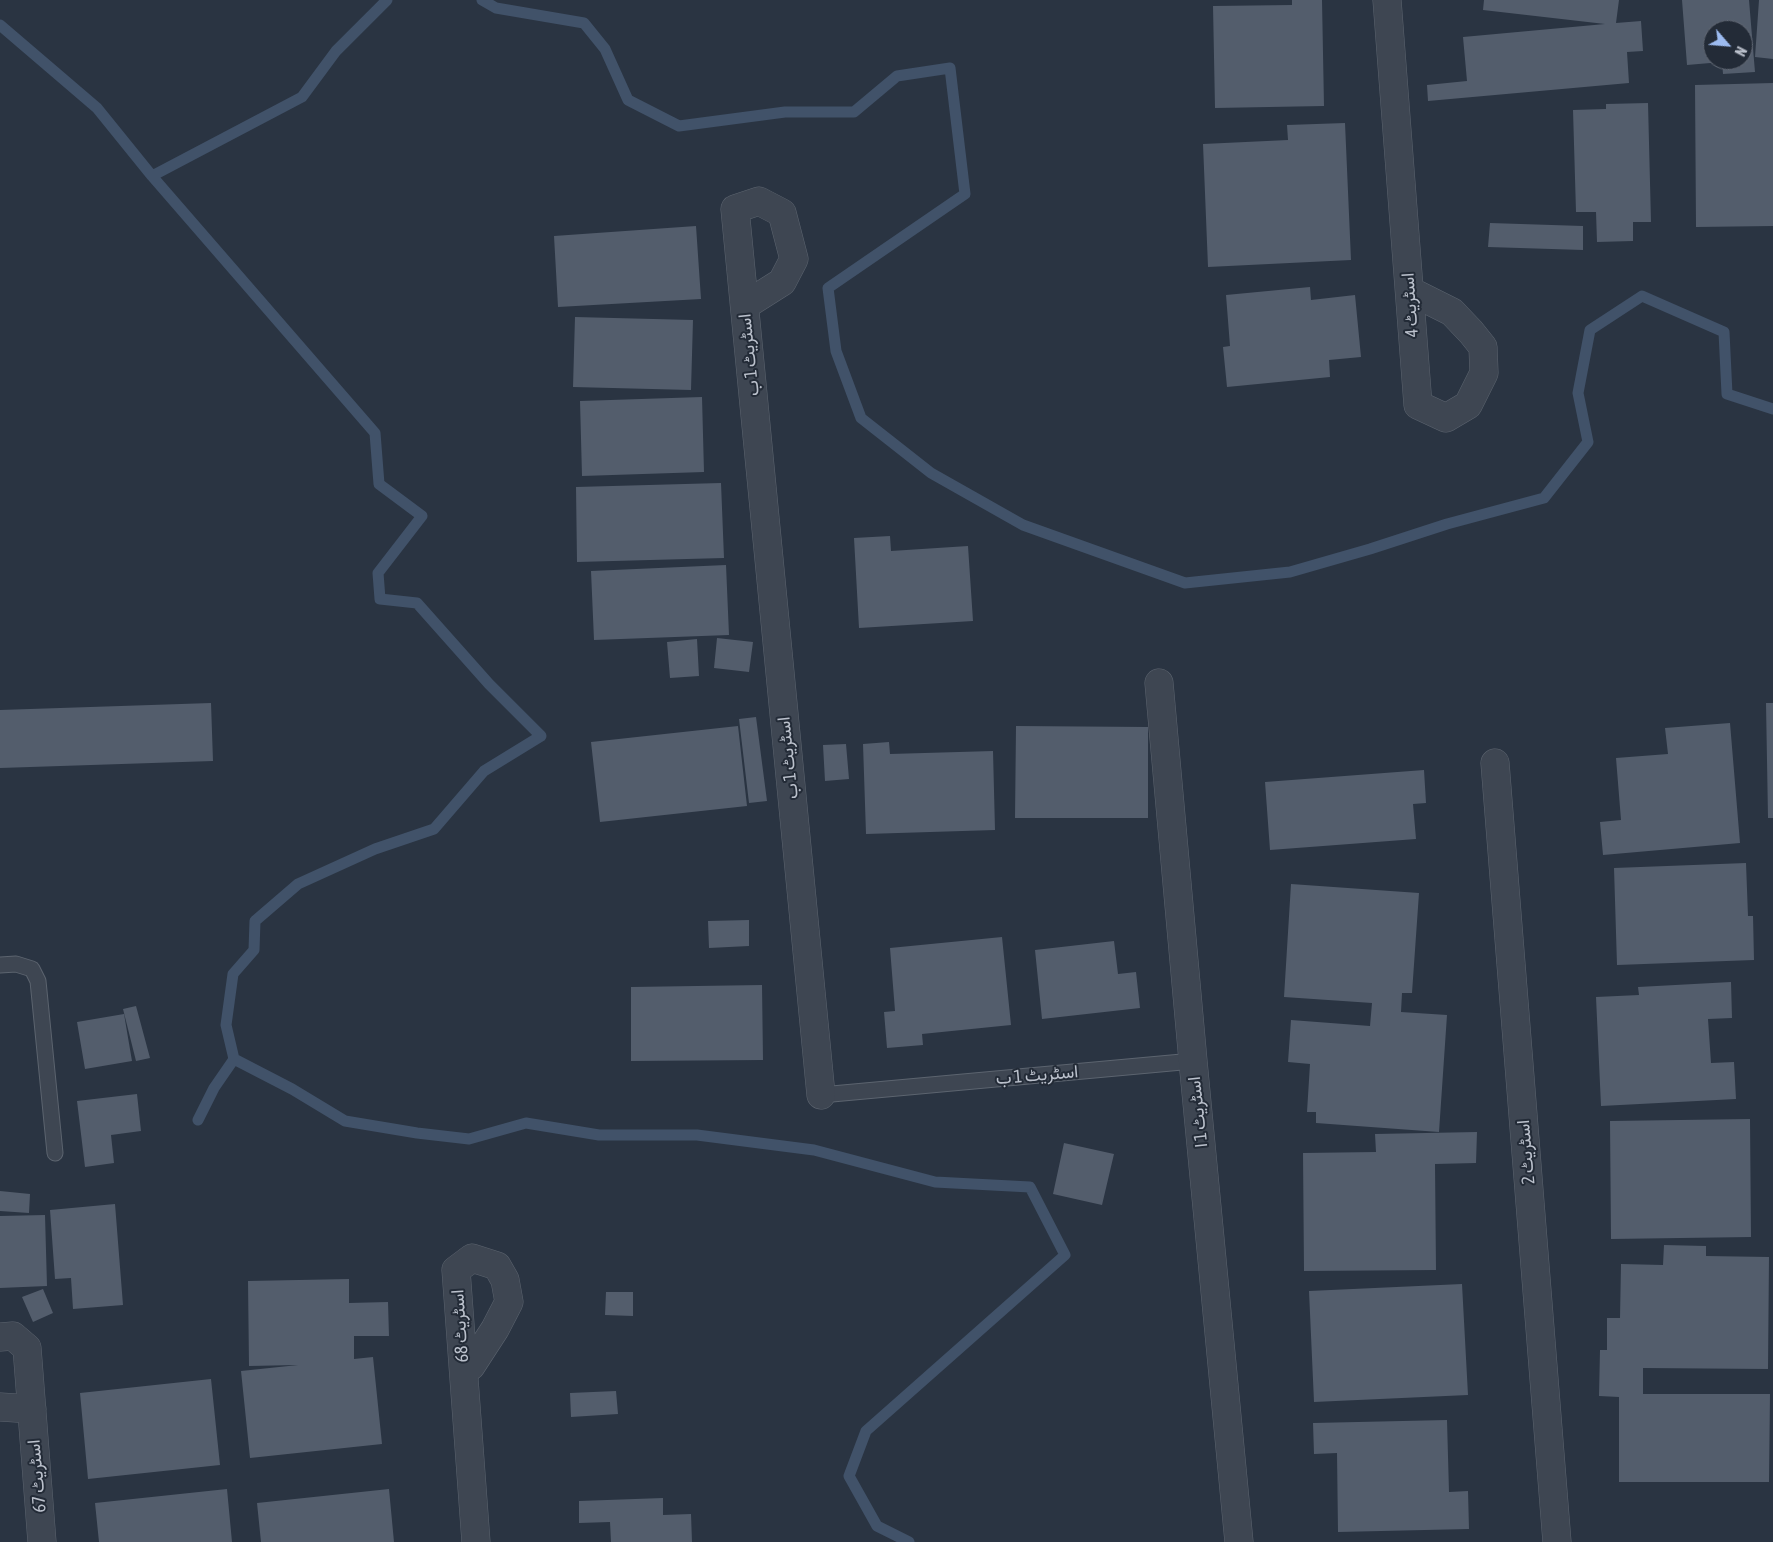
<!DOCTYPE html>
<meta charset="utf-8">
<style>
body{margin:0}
#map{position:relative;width:1773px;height:1542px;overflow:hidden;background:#2a3442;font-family:"Asap Condensed",sans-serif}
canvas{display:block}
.north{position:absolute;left:1703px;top:20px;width:50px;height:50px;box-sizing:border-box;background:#232b37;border:1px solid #606773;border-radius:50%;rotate:117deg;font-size:14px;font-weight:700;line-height:20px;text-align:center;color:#bbc1cc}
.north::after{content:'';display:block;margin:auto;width:18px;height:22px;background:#9cbbf0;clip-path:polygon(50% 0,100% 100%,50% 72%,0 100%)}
</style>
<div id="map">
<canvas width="1773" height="1542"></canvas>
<div class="north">N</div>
</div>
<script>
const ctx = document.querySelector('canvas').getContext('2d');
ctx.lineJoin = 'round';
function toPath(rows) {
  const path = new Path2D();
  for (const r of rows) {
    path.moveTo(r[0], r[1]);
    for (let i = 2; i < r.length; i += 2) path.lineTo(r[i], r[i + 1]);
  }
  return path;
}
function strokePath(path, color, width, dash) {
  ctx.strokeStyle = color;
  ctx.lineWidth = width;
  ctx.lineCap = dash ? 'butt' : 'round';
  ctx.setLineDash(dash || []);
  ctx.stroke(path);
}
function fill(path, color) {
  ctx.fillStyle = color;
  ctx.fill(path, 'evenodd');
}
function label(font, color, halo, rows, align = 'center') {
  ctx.font = font + ' "Asap Condensed",Vazirmatn,sans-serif';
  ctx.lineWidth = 4;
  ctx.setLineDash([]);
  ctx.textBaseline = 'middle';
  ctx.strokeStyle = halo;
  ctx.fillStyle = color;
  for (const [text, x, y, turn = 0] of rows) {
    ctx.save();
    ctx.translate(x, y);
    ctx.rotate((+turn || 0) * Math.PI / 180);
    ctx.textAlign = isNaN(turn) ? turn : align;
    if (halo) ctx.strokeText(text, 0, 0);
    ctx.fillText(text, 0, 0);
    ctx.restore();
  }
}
const stream = toPath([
 [482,0,496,8,584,23,605,49,628,100,679,126,785,112,854,112,897,76,950,68,965,194,828,288,836,351,861,418,931,473,1023,525,1185,583,1290,572,1370,549,1447,524,1544,498,1588,442,1578,393,1590,330,1642,296,1724,332,1727,394,1773,409],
 [0,25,97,108,152,176,375,433,379,484,422,516,378,573,380,599,417,603,489,684,541,736,484,771,434,829,375,849,298,884,255,921,254,950,233,974,226,1025,234,1059,214,1088,198,1120],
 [152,176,302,97,336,51,387,0],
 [234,1059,292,1089,345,1121,417,1133,469,1139,526,1123,599,1135,697,1135,814,1150,935,1182,1030,1187,1065,1255,866,1431,849,1476,877,1526,909,1542]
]);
const building = toPath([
 [1292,0,1322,0,1324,106,1215,108,1213,6,1292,5],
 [1484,0,1619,0,1616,23,1641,21,1643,51,1627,52,1629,83,1428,101,1427,85,1467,81,1463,37,1605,24,1483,10],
 [1682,0,1749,0,1755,72,1723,74,1722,62,1687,65],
 [1713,30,1743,30,1743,60,1713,60],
 [1759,0,1773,0,1773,59,1755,57],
 [1773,83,1773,226,1696,227,1695,85],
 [1648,103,1651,222,1633,222,1633,241,1597,242,1596,212,1576,212,1573,110,1606,109,1606,104],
 [1345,123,1351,260,1208,267,1203,144,1288,140,1287,125],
 [1490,223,1583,226,1583,250,1488,247],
 [696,226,701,299,558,307,554,236],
 [1310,287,1311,300,1355,295,1361,357,1329,360,1330,377,1227,387,1223,347,1230,346,1226,295],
 [575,317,693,320,691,390,573,387],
 [702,397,704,472,582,476,580,401],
 [721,483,724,558,577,562,576,487],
 [890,536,891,551,968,546,973,621,859,628,854,538],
 [726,565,729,635,594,640,591,571],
 [717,638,753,642,749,672,714,668],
 [697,639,699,676,670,678,667,642],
 [211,703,213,761,0,768,0,710],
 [1766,703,1773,703,1773,818,1768,818],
 [756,717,767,801,749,803,739,719],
 [1730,723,1740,843,1603,855,1600,822,1621,820,1616,758,1668,754,1665,728],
 [738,726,747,806,600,822,591,742],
 [1016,726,1148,727,1148,818,1015,818],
 [889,742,890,754,993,751,995,830,866,834,863,744],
 [846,744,849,779,825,781,823,745],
 [1424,770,1426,803,1413,804,1416,839,1270,850,1265,782],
 [1746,863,1748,916,1753,916,1754,960,1617,965,1614,868],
 [1291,884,1419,893,1412,993,1402,993,1401,1012,1447,1015,1439,1132,1316,1123,1316,1112,1307,1112,1310,1064,1288,1062,1291,1020,1370,1026,1372,1003,1284,997],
 [749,920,749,946,709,948,708,921],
 [1002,937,1011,1025,922,1034,923,1045,887,1048,884,1012,895,1011,890,948],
 [1114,941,1118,974,1136,972,1140,1008,1042,1019,1035,950],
 [1731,982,1732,1018,1708,1019,1711,1063,1734,1062,1736,1099,1601,1106,1596,997,1639,995,1638,987],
 [762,985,763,1060,631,1061,631,987],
 [136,1006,150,1058,136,1061,123,1009],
 [124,1014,132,1061,85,1069,77,1022],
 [137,1094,141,1131,111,1135,114,1163,85,1167,77,1101],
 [1750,1119,1751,1237,1611,1239,1610,1121],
 [1477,1132,1476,1163,1435,1164,1436,1270,1304,1271,1303,1153,1376,1152,1375,1134],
 [1064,1143,1114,1154,1102,1205,1053,1194],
 [0,1191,30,1194,29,1213,0,1211],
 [115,1204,123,1305,73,1309,71,1278,55,1279,50,1210],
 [45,1215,47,1286,0,1288,0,1216],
 [1664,1245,1706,1246,1706,1256,1769,1257,1768,1369,1643,1368,1643,1394,1770,1394,1769,1482,1619,1482,1619,1397,1599,1396,1600,1350,1607,1350,1607,1318,1620,1318,1621,1264,1663,1265],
 [349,1279,349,1303,388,1302,389,1336,354,1336,354,1359,373,1357,382,1444,250,1458,241,1371,298,1365,249,1366,248,1281],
 [1462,1284,1468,1395,1314,1402,1309,1291],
 [43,1289,53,1313,33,1322,22,1297],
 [606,1292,633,1292,633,1316,605,1315],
 [211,1379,220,1465,88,1479,80,1393],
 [616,1391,618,1414,571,1417,570,1393],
 [1447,1420,1449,1492,1468,1491,1469,1529,1338,1532,1337,1453,1314,1454,1313,1423],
 [227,1489,232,1542,99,1542,95,1503],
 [389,1489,394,1542,261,1542,257,1503],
 [663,1498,663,1515,691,1514,692,1542,611,1542,610,1522,579,1523,579,1501]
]);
const lane = toPath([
 [0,965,16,964,32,969,38,981,55,1153],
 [821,1095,1193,1061]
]);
const street = toPath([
 [1387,0,1418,405,1446,418,1468,405,1484,373,1483,347,1471,332,1452,312,1416,294],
 [752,301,782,282,794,259,782,213,759,201,735,209,821,1095],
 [1159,683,1193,1061,1239,1542],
 [1495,763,1557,1542],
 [0,1337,13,1336,27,1348,42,1542],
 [471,1366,495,1329,509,1302,505,1280,497,1266,472,1258,456,1270,476,1542],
 [0,1407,32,1409]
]);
const streetNames = [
 ["اسٹریٹ 4",1410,305,-94],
 ["اسٹریٹ 1 ب",749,355,-96],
 ["اسٹریٹ 1 ب",788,758,-96],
 ["اسٹریٹ 1 ب",1037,1075,-5],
 ["اسٹریٹ 1 ا",1198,1112,-96],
 ["اسٹریٹ 2",1526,1152,-95],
 ["اسٹریٹ 68",460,1326,-94],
 ["اسٹریٹ 67",37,1476,-95]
];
strokePath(stream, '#415269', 11);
fill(building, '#535d6c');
strokePath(lane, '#5c646f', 17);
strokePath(street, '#5c646f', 29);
strokePath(lane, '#3e4652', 15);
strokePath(street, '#3e4652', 28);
label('18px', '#bbc1cc', '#232b37', streetNames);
</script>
